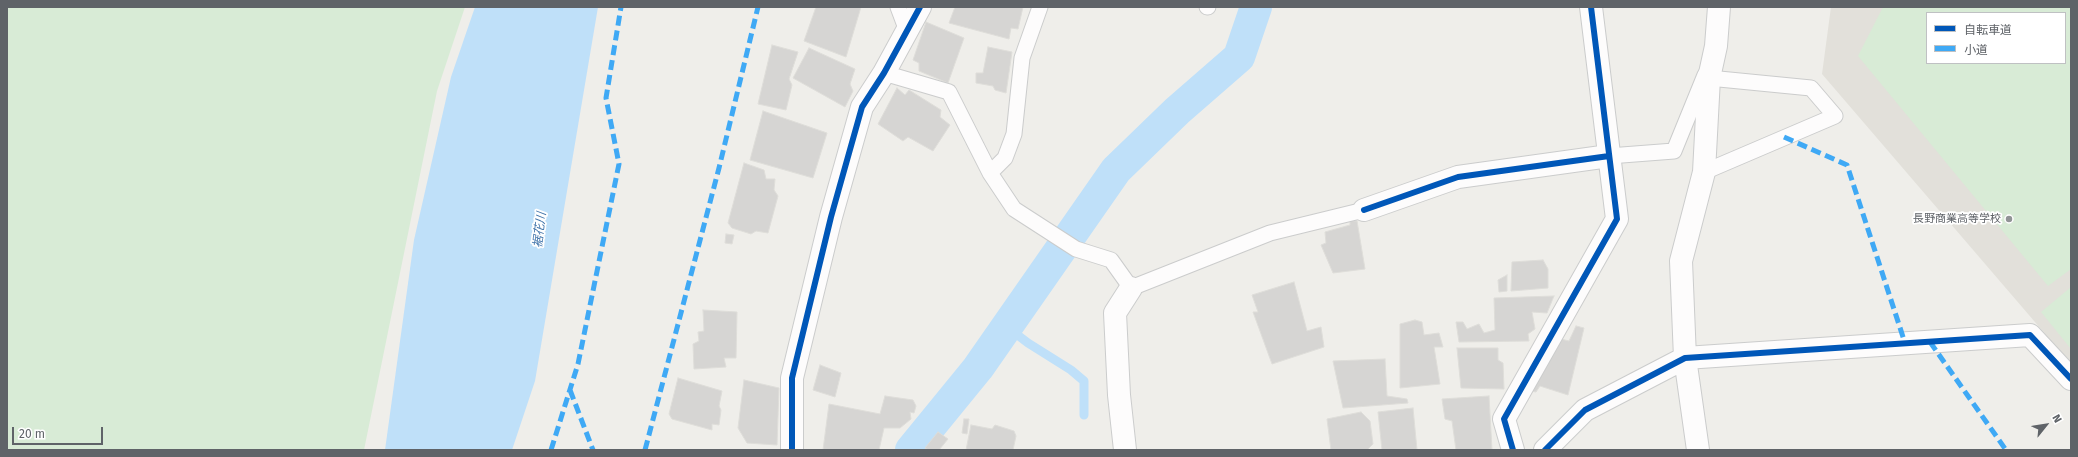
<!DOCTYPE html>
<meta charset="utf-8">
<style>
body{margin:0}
#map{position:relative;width:2078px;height:457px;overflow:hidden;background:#efeeea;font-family:"Fira Sans","Noto Sans JP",sans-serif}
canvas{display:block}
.frame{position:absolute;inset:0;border:8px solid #5f6368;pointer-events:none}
.legend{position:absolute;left:1926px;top:12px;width:140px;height:52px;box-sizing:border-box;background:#fff;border:1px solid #bfc1c3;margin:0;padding:5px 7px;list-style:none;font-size:12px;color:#5f6368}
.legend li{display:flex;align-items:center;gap:8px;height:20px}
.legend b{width:20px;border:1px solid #bfc1c3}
.north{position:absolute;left:2026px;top:405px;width:40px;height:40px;-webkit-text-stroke:3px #fff;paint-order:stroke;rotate:60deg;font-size:11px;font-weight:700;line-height:16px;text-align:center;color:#5f6368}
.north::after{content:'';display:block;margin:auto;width:14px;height:18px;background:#5f6368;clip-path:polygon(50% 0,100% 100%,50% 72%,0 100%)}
.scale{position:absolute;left:12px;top:427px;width:91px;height:18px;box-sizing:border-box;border:2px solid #5f6368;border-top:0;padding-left:5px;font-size:12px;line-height:14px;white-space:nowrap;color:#5f6368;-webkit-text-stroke:3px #fff;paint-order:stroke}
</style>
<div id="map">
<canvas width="2078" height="457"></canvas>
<div class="frame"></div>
<ul class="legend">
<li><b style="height:5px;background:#0057b8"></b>自転車道</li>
<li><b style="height:5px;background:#3fa9f5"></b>小道</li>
</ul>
<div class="north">N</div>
<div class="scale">20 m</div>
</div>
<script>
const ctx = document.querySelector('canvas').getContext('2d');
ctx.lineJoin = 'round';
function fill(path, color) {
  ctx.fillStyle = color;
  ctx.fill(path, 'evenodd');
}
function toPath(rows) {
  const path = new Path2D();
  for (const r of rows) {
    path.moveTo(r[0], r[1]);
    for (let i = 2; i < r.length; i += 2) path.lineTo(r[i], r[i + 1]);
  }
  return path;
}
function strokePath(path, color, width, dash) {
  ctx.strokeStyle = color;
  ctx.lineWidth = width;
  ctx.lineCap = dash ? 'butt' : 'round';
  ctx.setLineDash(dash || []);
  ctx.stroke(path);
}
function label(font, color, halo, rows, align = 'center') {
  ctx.font = font + ' "Fira Sans","Noto Sans JP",sans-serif';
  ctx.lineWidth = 3.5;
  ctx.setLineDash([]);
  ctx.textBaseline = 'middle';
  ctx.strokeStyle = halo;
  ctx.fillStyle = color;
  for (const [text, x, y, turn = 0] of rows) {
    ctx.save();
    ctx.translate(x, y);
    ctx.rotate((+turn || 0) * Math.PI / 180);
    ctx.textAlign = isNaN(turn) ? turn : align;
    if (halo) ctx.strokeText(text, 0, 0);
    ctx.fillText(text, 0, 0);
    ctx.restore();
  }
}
const education = toPath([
 [1831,7,2071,7,2071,364,1822,74],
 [1927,13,2065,13,2065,63,1927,63]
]);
const green = toPath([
 [7,7,465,7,437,91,364,450,7,450],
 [1883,7,2071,7,2071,269,2048,286,1858,56],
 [1927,13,2065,13,2065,63,1927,63],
 [2071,287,2071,349,2041,312]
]);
const water = toPath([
 [475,7,598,7,535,381,512,450,385,450,414,240,451,77]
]);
const stream = toPath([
 [1007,327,1028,343,1071,370,1084,381,1084,415]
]);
const canal = toPath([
 [911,450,978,368,1116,170,1177,111,1239,57,1256,7]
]);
const building = toPath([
 [816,7,861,7,846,57,804,41,816,7],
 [955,7,1023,7,1018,29,1011,28,1009,39,949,23,955,7],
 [926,22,964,38,948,83,919,71,919,63,913,60,926,22],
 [772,45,798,52,789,79,792,85,786,110,758,104,772,45],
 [988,47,1012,52,1006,93,995,90,993,86,976,83,976,73,983,73,988,47],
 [809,48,855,69,850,84,853,91,845,107,793,78,809,48],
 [897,88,905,95,909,90,941,110,940,117,950,125,933,151,908,137,903,141,878,124,897,88],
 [763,111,827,133,813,178,750,160,763,111],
 [744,163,764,170,766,179,775,179,774,190,778,196,768,233,756,231,751,234,732,228,728,223,744,163],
 [1350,221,1357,221,1365,269,1333,273,1321,245,1326,243,1325,232,1350,225,1350,221],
 [726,234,734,235,732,244,725,243,726,234],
 [1543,260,1548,269,1548,288,1511,291,1512,262,1543,260],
 [1507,275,1507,291,1499,292,1498,280,1507,275],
 [1294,282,1307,331,1321,327,1324,347,1272,364,1253,312,1258,312,1252,295,1294,282],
 [1554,296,1547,313,1532,312,1535,329,1528,334,1529,341,1459,342,1456,322,1463,322,1467,329,1479,324,1484,333,1495,330,1494,298,1554,296],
 [703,310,737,312,736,358,724,358,726,367,694,369,693,344,699,341,698,332,704,331,703,310],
 [1415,320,1422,322,1424,335,1439,333,1443,347,1434,347,1440,384,1400,388,1400,324,1415,320],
 [1576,326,1584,328,1568,395,1540,386,1536,392,1530,391,1561,339,1569,341,1576,326],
 [1457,348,1498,348,1498,360,1503,363,1504,389,1461,388,1457,348],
 [1385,359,1387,396,1407,399,1408,403,1343,408,1333,361,1385,359],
 [820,365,841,373,835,397,813,390,820,365],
 [678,378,722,391,719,406,721,410,719,425,712,424,712,430,672,419,669,414,678,378],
 [744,380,779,388,777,445,747,443,738,428,744,380],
 [885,396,913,400,916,406,914,413,910,412,911,419,900,428,884,428,879,450,823,450,829,404,880,414,885,396],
 [1489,396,1492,450,1456,450,1452,421,1445,419,1442,399,1489,396],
 [1413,408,1417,450,1382,450,1378,412,1413,408],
 [1361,412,1370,421,1373,444,1367,450,1331,450,1327,419,1361,412],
 [964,419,969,419,967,434,962,433,964,419],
 [971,425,992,429,995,425,1014,431,1016,436,1013,450,966,450,971,425],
 [938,432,948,439,939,450,928,450,925,448,938,432]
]);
const service = toPath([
 [898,7,907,31],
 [1207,7,1208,7],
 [884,73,949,92,990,173,1014,209,1076,249,1111,260,1131,288,1270,233,1364,210],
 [1609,156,1674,151,1705,75],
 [1704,172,1835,116,1811,88,1709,78],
 [990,173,1005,158,1014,134,1022,58,1040,7]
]);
const minor = toPath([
 [1364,210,1458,177,1609,156],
 [792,450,792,378,831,217,862,107,884,73,920,7],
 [1125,450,1119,395,1115,313,1131,288],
 [1513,450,1504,419,1617,219,1591,7],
 [1545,450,1585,410,1685,358,2030,335,2071,379],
 [1698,450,1685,358,1681,261,1704,172,1709,78,1716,46,1719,7]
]);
const quiet = toPath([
 [1784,137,1847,165,1905,343],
 [1930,342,2006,450],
 [570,390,593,450],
 [551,450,578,364,619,164,606,98,621,7],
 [645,450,719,168,758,7]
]);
const cycleway = toPath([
 [1364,210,1458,177,1609,156],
 [792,450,792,378,831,217,862,107,884,73,920,7],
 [1513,450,1504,419,1617,219,1591,7],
 [1545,450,1585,410,1685,358,2030,335,2071,379]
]);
const markers = [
 [2009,219,4,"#919496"]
];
const poiNames = [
 ["長野商業高等学校",2001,219]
];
const waterNames = [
 ["裾花川",540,230,-83]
];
fill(education, '#e2e0da');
fill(green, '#d8ebd6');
fill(water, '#bfe0f9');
strokePath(stream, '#bfe0f9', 9);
strokePath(canal, '#bfe0f9', 32);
fill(building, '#d6d5d3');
strokePath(building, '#deddd9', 1);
strokePath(service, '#cbcccc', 17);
strokePath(minor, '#cbcccc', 24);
strokePath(service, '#fdfcfc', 15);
strokePath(minor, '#fdfcfc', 22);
strokePath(quiet, '#3fa9f5', 5, [10, 5]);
strokePath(cycleway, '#0057b8', 6);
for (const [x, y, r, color] of markers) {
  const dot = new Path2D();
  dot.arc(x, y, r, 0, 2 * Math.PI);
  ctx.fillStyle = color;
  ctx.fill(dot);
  strokePath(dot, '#fff', 1.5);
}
label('11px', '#5f6368', '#fff', poiNames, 'right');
label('italic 12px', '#4174aa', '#fff', waterNames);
</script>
